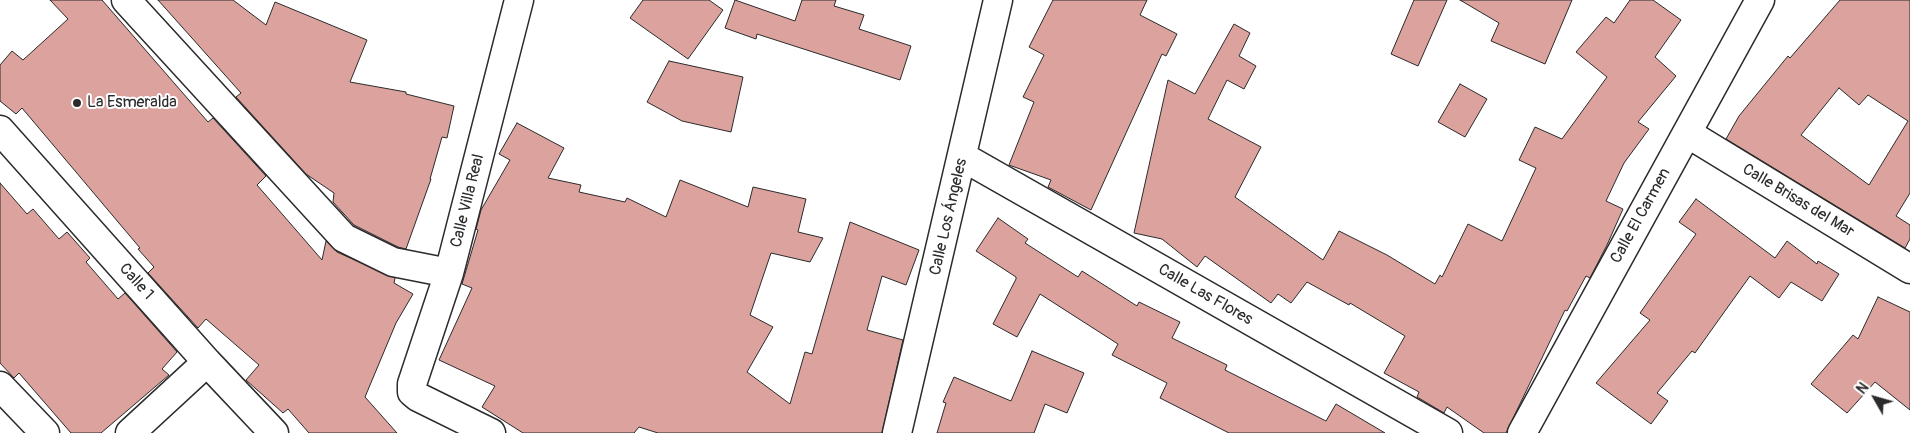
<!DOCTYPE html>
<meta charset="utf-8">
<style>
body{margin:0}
#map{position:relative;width:1910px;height:433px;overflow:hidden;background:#fff;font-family:Pangolin,sans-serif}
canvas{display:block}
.north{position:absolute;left:1850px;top:373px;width:50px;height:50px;-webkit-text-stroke:4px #fff;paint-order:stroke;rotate:308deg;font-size:14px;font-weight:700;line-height:20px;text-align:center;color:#2b2b2b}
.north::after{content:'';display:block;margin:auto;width:18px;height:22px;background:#2b2b2b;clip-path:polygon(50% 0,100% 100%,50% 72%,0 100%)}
</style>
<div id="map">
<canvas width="1910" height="433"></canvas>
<div class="north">N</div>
</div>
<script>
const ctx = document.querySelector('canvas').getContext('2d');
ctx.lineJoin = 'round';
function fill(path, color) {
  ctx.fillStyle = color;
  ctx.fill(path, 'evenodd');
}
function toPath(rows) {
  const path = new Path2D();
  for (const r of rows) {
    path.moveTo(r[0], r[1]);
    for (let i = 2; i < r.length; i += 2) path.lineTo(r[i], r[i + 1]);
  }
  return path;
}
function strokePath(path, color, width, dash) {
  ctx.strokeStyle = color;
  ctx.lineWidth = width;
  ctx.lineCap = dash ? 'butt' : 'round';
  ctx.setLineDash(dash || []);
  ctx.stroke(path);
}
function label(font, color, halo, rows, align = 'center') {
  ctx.font = font + ' Pangolin,sans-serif';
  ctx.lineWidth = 4;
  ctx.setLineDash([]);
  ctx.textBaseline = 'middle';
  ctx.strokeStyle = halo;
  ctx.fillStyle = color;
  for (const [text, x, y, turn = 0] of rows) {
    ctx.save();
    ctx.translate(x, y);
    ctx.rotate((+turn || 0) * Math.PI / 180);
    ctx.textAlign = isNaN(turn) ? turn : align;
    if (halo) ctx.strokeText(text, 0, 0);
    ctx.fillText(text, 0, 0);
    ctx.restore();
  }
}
const building = toPath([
 [50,0,102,0,208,122,213,118,266,176,257,185,322,260,326,241,337,252,395,278,394,283,413,294,396,323,365,397,397,433,309,433,288,409,283,413,246,380,259,365,206,319,198,328,148,273,154,267,138,249,140,248,22,108,16,114,0,101,0,65,12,51,23,60,68,19,50,0],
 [158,0,233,0,266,25,275,2,367,40,350,82,406,92,406,94,454,106,447,138,442,137,430,179,431,179,406,249,398,247,354,225,333,202,334,193,306,174,236,97,241,93,158,0],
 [643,0,709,0,723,10,688,59,630,18,643,0],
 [735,0,795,21,802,0,836,0,834,6,864,15,859,29,911,46,900,80,757,34,756,39,725,28,735,0],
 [1053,0,1147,0,1140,15,1177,34,1166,56,1162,54,1091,210,1048,187,1051,180,1009,165,1034,102,1023,97,1044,55,1029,47,1053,0],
 [1414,0,1447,0,1418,66,1391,54,1414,0],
 [1460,0,1572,0,1545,64,1491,41,1499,23,1460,0],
 [1630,0,1653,0,1681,20,1655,57,1676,76,1638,122,1649,129,1624,163,1606,201,1623,209,1607,245,1590,278,1586,276,1567,311,1565,310,1506,433,1484,433,1447,407,1444,413,1417,397,1419,392,1384,373,1405,336,1350,303,1349,305,1307,282,1291,303,1278,294,1271,303,1205,256,1197,267,1162,239,1134,233,1168,80,1195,94,1234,24,1250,33,1239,56,1256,66,1244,89,1227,80,1208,119,1261,147,1235,197,1323,260,1339,231,1387,255,1435,284,1440,275,1442,277,1468,224,1502,241,1536,168,1519,160,1535,127,1562,139,1607,77,1576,52,1606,17,1614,23,1630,0],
 [1840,0,1910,0,1910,193,1896,216,1910,225,1910,239,1905,248,1726,139,1739,116,1788,56,1790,58,1840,0],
 [1839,88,1859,105,1868,95,1908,121,1869,185,1801,135,1839,88],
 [669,61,743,77,731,132,682,121,647,102,669,61],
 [1460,84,1487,99,1465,137,1438,122,1460,84],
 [517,123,564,148,548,178,581,185,579,192,625,202,627,198,666,217,680,180,748,207,753,187,806,199,798,232,823,238,810,262,771,253,750,315,773,327,747,372,790,404,805,352,812,354,850,222,919,250,906,285,882,276,867,330,903,340,882,433,658,433,639,427,634,433,523,433,482,407,495,386,439,360,472,288,462,284,478,230,476,229,481,210,510,160,499,154,517,123],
 [0,183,27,214,33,209,59,239,67,232,90,258,86,262,118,299,125,293,177,352,162,369,169,375,101,433,71,433,19,373,14,378,0,363,0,183],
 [1696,199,1775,258,1787,241,1817,264,1818,261,1839,274,1822,301,1791,282,1779,298,1750,276,1695,353,1692,351,1657,393,1668,401,1651,424,1596,383,1650,320,1640,313,1696,234,1679,222,1696,199],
 [998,218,1028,239,1025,243,1078,277,1082,271,1137,306,1139,302,1180,322,1172,338,1227,365,1225,370,1326,421,1336,404,1385,433,1229,433,1160,398,1167,383,1112,355,1118,344,1040,294,1017,337,993,324,1016,279,1016,277,976,251,998,218],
 [1878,297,1910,312,1910,410,1875,382,1847,413,1811,384,1853,335,1858,339,1878,297],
 [1032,351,1084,373,1067,413,1045,404,1034,433,937,433,946,403,943,402,954,377,1011,401,1032,351]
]);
const minor = toPath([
 [126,0,344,238,393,262,449,273],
 [0,130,207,362,274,433],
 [1687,133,1910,269],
 [963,157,1448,433],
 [0,386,45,433],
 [130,433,207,362],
 [491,433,418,397,412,392,412,384,449,273,519,0],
 [897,433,998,0],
 [1522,433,1760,0]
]);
const markers = [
 [77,103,5,"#2b2b2b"]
];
const poiNames = [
 ["La Esmeralda",87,103]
];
const streetNames = [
 ["Calle Villa Real",468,201,-76],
 ["Calle Brisas del Mar",1798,201,31],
 ["Calle El Carmen",1641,216,-61],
 ["Calle Los Ángeles",949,217,-77],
 ["Calle 1",136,282,48],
 ["Calle Las Flores",1205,295,30]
];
fill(building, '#dca29e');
strokePath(building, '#2b2b2b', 1);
strokePath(minor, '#2b2b2b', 31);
strokePath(minor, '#fff', 28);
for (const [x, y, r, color] of markers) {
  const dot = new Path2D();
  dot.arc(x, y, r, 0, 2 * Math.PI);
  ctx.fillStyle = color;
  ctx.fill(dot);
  strokePath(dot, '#fff', 2);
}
label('16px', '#2b2b2b', '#fff', poiNames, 'left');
label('16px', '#2b2b2b', '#fff', streetNames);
</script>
